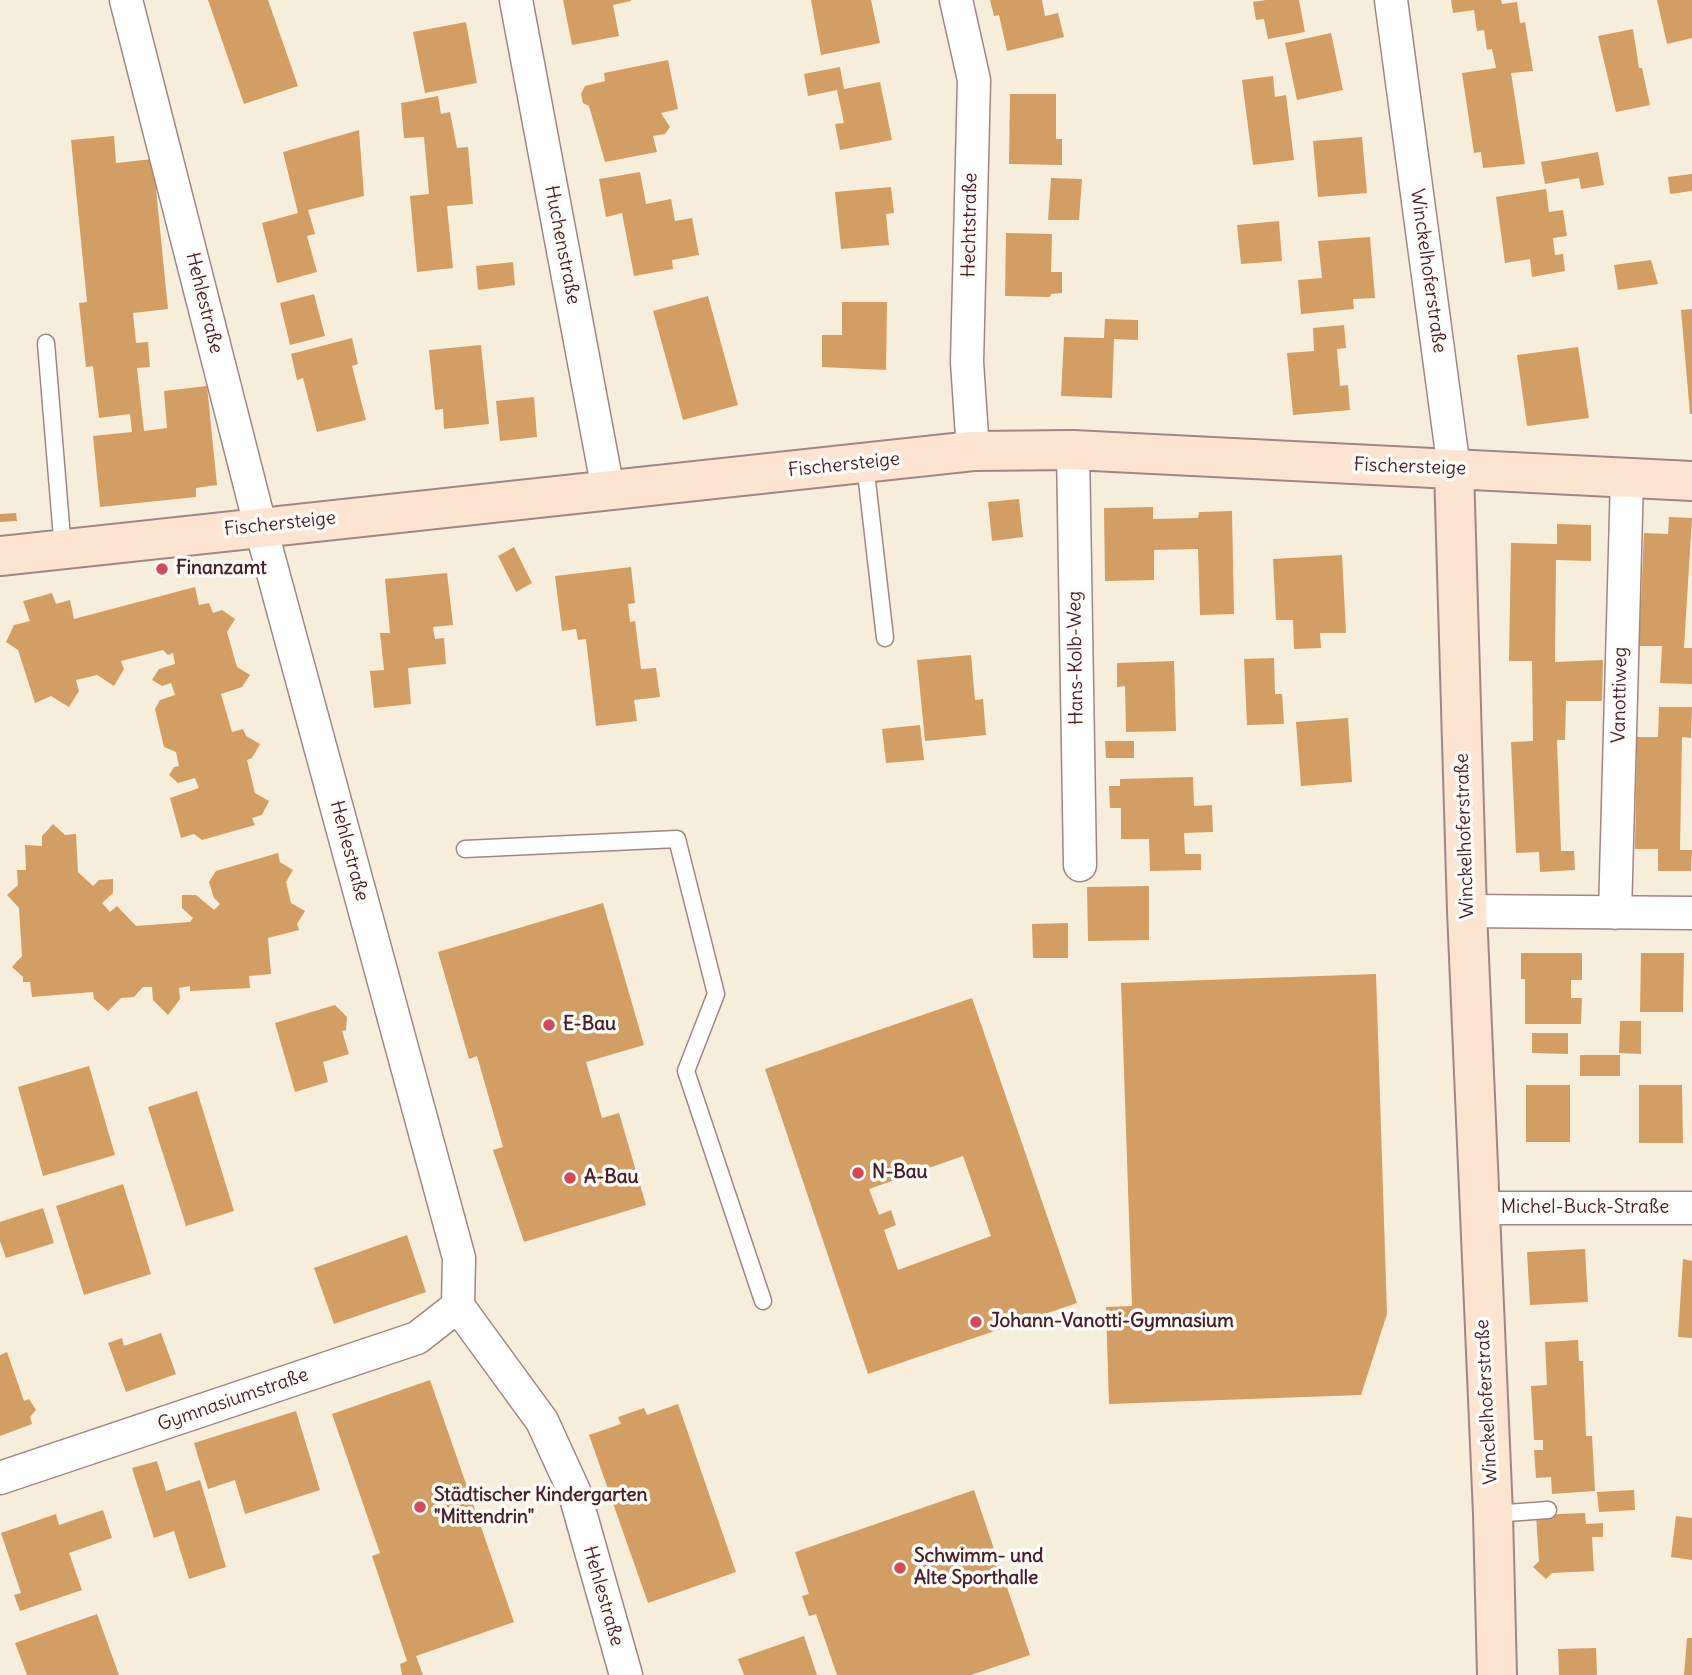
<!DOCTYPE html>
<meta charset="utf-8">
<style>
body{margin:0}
canvas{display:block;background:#f6eedb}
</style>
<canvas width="1692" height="1675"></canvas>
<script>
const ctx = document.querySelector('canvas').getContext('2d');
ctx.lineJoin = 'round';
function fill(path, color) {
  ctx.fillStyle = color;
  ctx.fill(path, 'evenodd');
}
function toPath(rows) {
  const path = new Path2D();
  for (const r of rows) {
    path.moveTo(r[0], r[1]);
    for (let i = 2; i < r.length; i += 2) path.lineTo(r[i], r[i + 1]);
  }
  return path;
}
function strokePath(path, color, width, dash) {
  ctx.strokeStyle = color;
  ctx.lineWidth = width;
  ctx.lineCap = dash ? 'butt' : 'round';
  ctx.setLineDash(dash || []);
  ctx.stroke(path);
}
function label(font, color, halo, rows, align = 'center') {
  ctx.font = font + ' Delius,sans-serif';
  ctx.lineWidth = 7;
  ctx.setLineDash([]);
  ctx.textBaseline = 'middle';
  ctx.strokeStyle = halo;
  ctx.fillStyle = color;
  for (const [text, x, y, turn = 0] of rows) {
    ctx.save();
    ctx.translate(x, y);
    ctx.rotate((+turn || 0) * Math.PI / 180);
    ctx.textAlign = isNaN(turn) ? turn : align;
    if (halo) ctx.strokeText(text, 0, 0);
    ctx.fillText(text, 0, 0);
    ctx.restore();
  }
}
const building = toPath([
 [208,0,268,0,298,86,244,104],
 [563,0,631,0,631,1,613,5,619,36,572,45],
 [811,0,871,0,880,43,821,55],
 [990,0,1042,0,1045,16,1058,13,1064,37,1007,51,999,15,994,16],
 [1266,0,1299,0,1305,32,1268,39,1264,19,1256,20,1253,2],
 [1451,0,1501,0,1502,4,1517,2,1520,23,1525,22,1533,71,1511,73,1525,164,1483,168,1481,152,1474,153,1462,73,1496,68,1492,49,1487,50,1484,30,1477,31,1474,10,1453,13],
 [1657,0,1692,0,1692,38,1667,44],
 [466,22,477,83,425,93,413,32],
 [1633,29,1639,68,1642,68,1650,105,1616,112,1598,36],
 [1331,33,1343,90,1297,100,1285,43],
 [668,60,678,109,661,113,670,127,665,134,653,136,657,152,605,162,589,106,583,103,581,94,585,86,605,81,604,73],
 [840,67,844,89,880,82,892,140,840,150,835,124,844,123,837,90,808,96,804,74],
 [1273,76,1275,97,1286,95,1294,160,1253,165,1242,80],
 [1010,94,1056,94,1056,139,1062,139,1062,165,1009,164],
 [438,96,441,114,450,112,457,148,468,147,473,204,447,206,453,268,417,272,410,196,429,194,424,137,404,138,401,103],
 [359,130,364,196,308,210,315,234,307,236,317,272,277,283,262,223,298,213,283,152],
 [114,136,116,163,153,159,168,309,133,313,136,343,148,342,150,367,137,368,144,431,167,428,164,391,207,386,217,485,196,488,196,497,100,507,93,436,132,432,130,414,99,418,93,366,86,367,79,303,87,302,71,140],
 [1362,137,1367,193,1318,197,1313,141],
 [1598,152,1604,185,1581,189,1579,178,1545,184,1541,162],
 [640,172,646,204,671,199,675,221,692,218,699,255,672,260,673,269,634,276,622,213,606,217,599,179],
 [1692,174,1692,191,1670,194,1668,177],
 [1051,178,1082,179,1079,220,1048,220],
 [891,187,894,213,886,214,889,245,841,249,835,192],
 [1546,189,1549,212,1563,210,1567,236,1553,238,1555,255,1563,254,1565,271,1532,277,1530,259,1505,263,1496,197],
 [1279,221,1282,261,1241,264,1237,225],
 [1006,233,1052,234,1051,272,1062,272,1062,293,1051,294,1050,297,1005,296],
 [1370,237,1375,298,1353,299,1354,309,1301,314,1298,280,1322,278,1318,241],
 [1651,260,1658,284,1618,290,1614,265],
 [513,262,515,285,478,290,476,266],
 [314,294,325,336,290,345,280,303],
 [708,296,738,405,683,420,653,311],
 [842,302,887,302,886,370,822,367,822,335,842,335],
 [1692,309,1692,414,1690,414,1681,310],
 [1105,319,1138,320,1138,340,1114,339,1112,398,1061,396,1064,337,1104,338],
 [1344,325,1346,348,1337,349,1340,386,1348,385,1350,410,1293,415,1287,353,1314,351,1313,328],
 [352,338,358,364,352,366,366,420,317,432,303,378,297,380,291,354],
 [481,345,489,424,444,429,443,409,435,410,429,350],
 [1578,347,1589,418,1527,426,1517,355],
 [534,397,537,437,500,441,496,401],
 [1019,499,1023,537,992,541,988,502],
 [1153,507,1153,519,1198,518,1199,512,1232,511,1234,614,1200,615,1198,549,1154,550,1154,580,1105,581,1104,508],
 [16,513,17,521,0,522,0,514],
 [1669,517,1692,518,1684,648,1692,648,1692,684,1660,683,1662,646,1639,646,1644,533,1668,534],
 [1557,524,1591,525,1591,561,1556,560,1555,662,1603,660,1602,701,1566,701,1565,740,1557,740,1561,851,1574,851,1575,870,1540,872,1539,852,1516,853,1511,742,1533,741,1532,661,1509,661,1511,543,1557,544],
 [514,547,532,583,516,592,498,556],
 [1342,555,1346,633,1320,633,1321,648,1294,649,1293,620,1276,620,1273,559],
 [631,567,635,603,628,604,630,622,635,621,641,669,656,668,660,697,634,700,637,721,596,726,586,639,578,640,576,629,562,631,555,576],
 [447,573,453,625,433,627,435,639,444,638,446,664,408,668,411,704,374,708,370,671,384,670,380,633,390,633,385,579],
 [195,587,199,605,209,603,213,613,222,610,235,619,227,632,237,667,250,675,242,687,221,694,232,732,243,729,246,736,260,744,252,758,247,760,255,793,269,801,262,815,252,818,255,825,202,840,194,834,181,838,170,798,199,788,195,778,178,783,169,775,174,767,179,766,176,752,164,747,155,709,160,700,175,695,171,683,162,686,152,680,159,669,175,664,173,653,168,655,163,650,121,661,124,669,114,686,97,675,76,680,79,691,69,707,51,696,35,703,18,650,6,642,14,625,30,621,23,601,52,593,56,604,70,600,74,619],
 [971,655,975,700,983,699,986,735,925,741,917,660],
 [1274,658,1275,694,1282,694,1284,724,1247,725,1244,659],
 [1174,661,1176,731,1126,732,1125,686,1117,687,1117,663],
 [1659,707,1692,707,1691,738,1682,737,1680,850,1692,850,1691,871,1658,871,1658,849,1635,849,1637,737,1658,737],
 [1348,718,1352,782,1301,786,1296,722],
 [920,725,924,760,886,763,882,729],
 [1105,741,1134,741,1134,758,1106,758],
 [1193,777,1194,806,1212,805,1213,832,1184,833,1185,854,1201,854,1201,870,1150,871,1149,839,1121,839,1121,808,1110,808,1109,786,1120,786,1120,779],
 [53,824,65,835,76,834,78,872,93,886,99,880,113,879,113,893,102,903,110,912,117,906,136,926,190,922,193,918,182,908,182,895,196,895,214,910,220,904,214,898,209,882,216,871,278,853,280,862,293,870,286,882,291,903,305,911,297,924,299,930,268,938,271,974,249,976,250,988,190,991,190,986,179,988,180,999,168,1015,153,1000,152,987,143,987,134,997,121,998,108,1011,94,999,93,992,32,997,30,982,23,982,23,977,12,967,22,956,19,908,7,895,18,885,17,870,26,870,25,845,42,846,42,836],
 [1149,886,1149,940,1088,941,1087,887],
 [603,903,644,1045,586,1062,602,1118,619,1113,646,1205,524,1242,493,1150,503,1147,477,1056,469,1059,438,952],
 [1068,923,1068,958,1033,958,1032,924],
 [1521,953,1582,953,1582,980,1571,980,1571,998,1582,998,1581,1024,1525,1024,1525,979,1521,979],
 [1641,953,1684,953,1683,1012,1640,1012],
 [1376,974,1387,1314,1361,1395,1109,1404,1106,1307,1132,1306,1121,983],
 [972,998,1077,1303,868,1374,765,1069],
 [963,1156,991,1236,898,1270,884,1230,896,1225,891,1210,879,1215,869,1189],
 [335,1005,347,1017,346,1030,342,1031,349,1054,323,1062,328,1082,295,1092,275,1023],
 [1620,1021,1641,1021,1641,1054,1619,1053],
 [1532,1033,1568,1033,1568,1054,1532,1053],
 [1580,1055,1620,1055,1620,1076,1580,1076],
 [89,1066,115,1155,43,1176,18,1087],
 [1526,1085,1570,1085,1570,1142,1526,1142],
 [1639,1085,1682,1085,1683,1143,1639,1143],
 [197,1091,234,1211,186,1226,148,1107],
 [123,1184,151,1274,84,1295,56,1206],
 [43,1208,54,1243,6,1258,0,1241,0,1222],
 [407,1235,426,1292,334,1324,314,1268],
 [1585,1249,1588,1302,1530,1305,1527,1252],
 [1683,1259,1692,1261,1692,1338,1678,1337],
 [161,1333,176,1374,126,1392,108,1343,122,1338,124,1346],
 [1578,1340,1579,1361,1583,1361,1586,1436,1592,1436,1595,1491,1552,1494,1551,1477,1536,1478,1534,1450,1543,1450,1543,1440,1534,1440,1531,1386,1547,1385,1545,1342],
 [7,1352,24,1401,29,1399,36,1410,30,1417,32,1424,0,1436,0,1355],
 [430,1380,514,1622,416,1656,423,1675,402,1675,400,1664,407,1661,372,1556,380,1553,332,1414],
 [678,1404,736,1572,648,1603,589,1435,621,1424,618,1417,644,1408,647,1415],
 [296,1411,320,1490,245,1514,235,1480,208,1489,194,1443],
 [157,1461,166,1491,200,1480,226,1567,189,1579,174,1531,154,1538,132,1468],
 [974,1490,1030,1655,971,1675,837,1675,816,1614,809,1616,802,1596,809,1594,795,1552],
 [1634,1490,1635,1510,1599,1512,1597,1492],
 [103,1510,112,1538,69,1553,82,1590,20,1611,14,1595,21,1593,1,1533,56,1514,59,1525],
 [1585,1513,1586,1524,1603,1523,1603,1537,1592,1537,1594,1571,1552,1573,1546,1579,1533,1567,1539,1561,1536,1515],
 [1676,1516,1692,1518,1692,1560,1671,1557],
 [97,1614,119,1675,27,1675,15,1643],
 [804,1636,817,1675,744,1675,738,1659],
 [1687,1638,1692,1638,1692,1675,1684,1675],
 [1596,1648,1597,1675,1559,1675,1558,1649]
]);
const lane = toPath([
 [46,343,63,550],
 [865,464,885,638],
 [465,849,677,839,716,994,686,1071,763,1301],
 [1493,1514,1548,1510]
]);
const street = toPath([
 [126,0,260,525,459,1258,458,1306,542,1421,574,1491,626,1675],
 [516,0,608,490],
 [956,0,974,80,967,362,973,451],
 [1391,0,1454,469],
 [1073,450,1080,865],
 [1467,911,1692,913],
 [1615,913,1627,478],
 [1477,1208,1692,1208],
 [0,1478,417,1338,458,1306]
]);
const secondary = toPath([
 [1454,469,1467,911,1493,1514,1497,1675],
 [0,556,973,451,1073,450,1692,481]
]);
const markers = [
 [162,569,7,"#d1495b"],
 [549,1025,7,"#d1495b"],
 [858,1173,7,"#d1495b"],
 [570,1178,7,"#d1495b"],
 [976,1322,7,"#d1495b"],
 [420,1507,7,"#d1495b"],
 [900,1568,7,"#d1495b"]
];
const streetNames = [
 ["Hechtstraße",970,225,-89],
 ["Huchenstraße",562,245,79],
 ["Winckelhoferstraße",1428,271,82],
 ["Hehlestraße",204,303,76],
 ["Fischersteige",844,465,-6],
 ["Fischersteige",1410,467,2],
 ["Fischersteige",280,524,-6],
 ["Hans-Kolb-Weg",1076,658,-91],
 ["Vanottiweg",1620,695,-89],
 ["Winckelhoferstraße",1465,836,-92],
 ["Hehlestraße",349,851,75],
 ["Michel-Buck-Straße",1585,1208],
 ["Gymnasiumstraße",233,1400,-19],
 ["Winckelhoferstraße",1487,1402,-93],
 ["Hehlestraße",603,1596,74]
];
const poiNames = [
 ["Finanzamt",176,569],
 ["E-Bau",563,1025],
 ["N-Bau",872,1173],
 ["A-Bau",584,1178],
 ["Johann-Vanotti-Gymnasium",990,1322],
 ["Städtischer Kindergarten",434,1496],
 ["\"Mittendrin\"",434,1518],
 ["Schwimm- und",914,1557],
 ["Alte Sporthalle",914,1579]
];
fill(building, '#d29e63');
strokePath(lane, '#a08683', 19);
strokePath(street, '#a08683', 35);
strokePath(secondary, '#a08683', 42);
strokePath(lane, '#fff', 16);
strokePath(street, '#fff', 32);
strokePath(secondary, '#fde4d1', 38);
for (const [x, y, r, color] of markers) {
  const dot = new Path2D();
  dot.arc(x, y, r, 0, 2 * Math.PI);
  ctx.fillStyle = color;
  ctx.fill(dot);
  strokePath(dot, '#fdfcf7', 2.5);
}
label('19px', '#4a1f2b', '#fdfcf7', streetNames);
label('bold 19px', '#4a1f2b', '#fdfcf7', poiNames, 'left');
</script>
